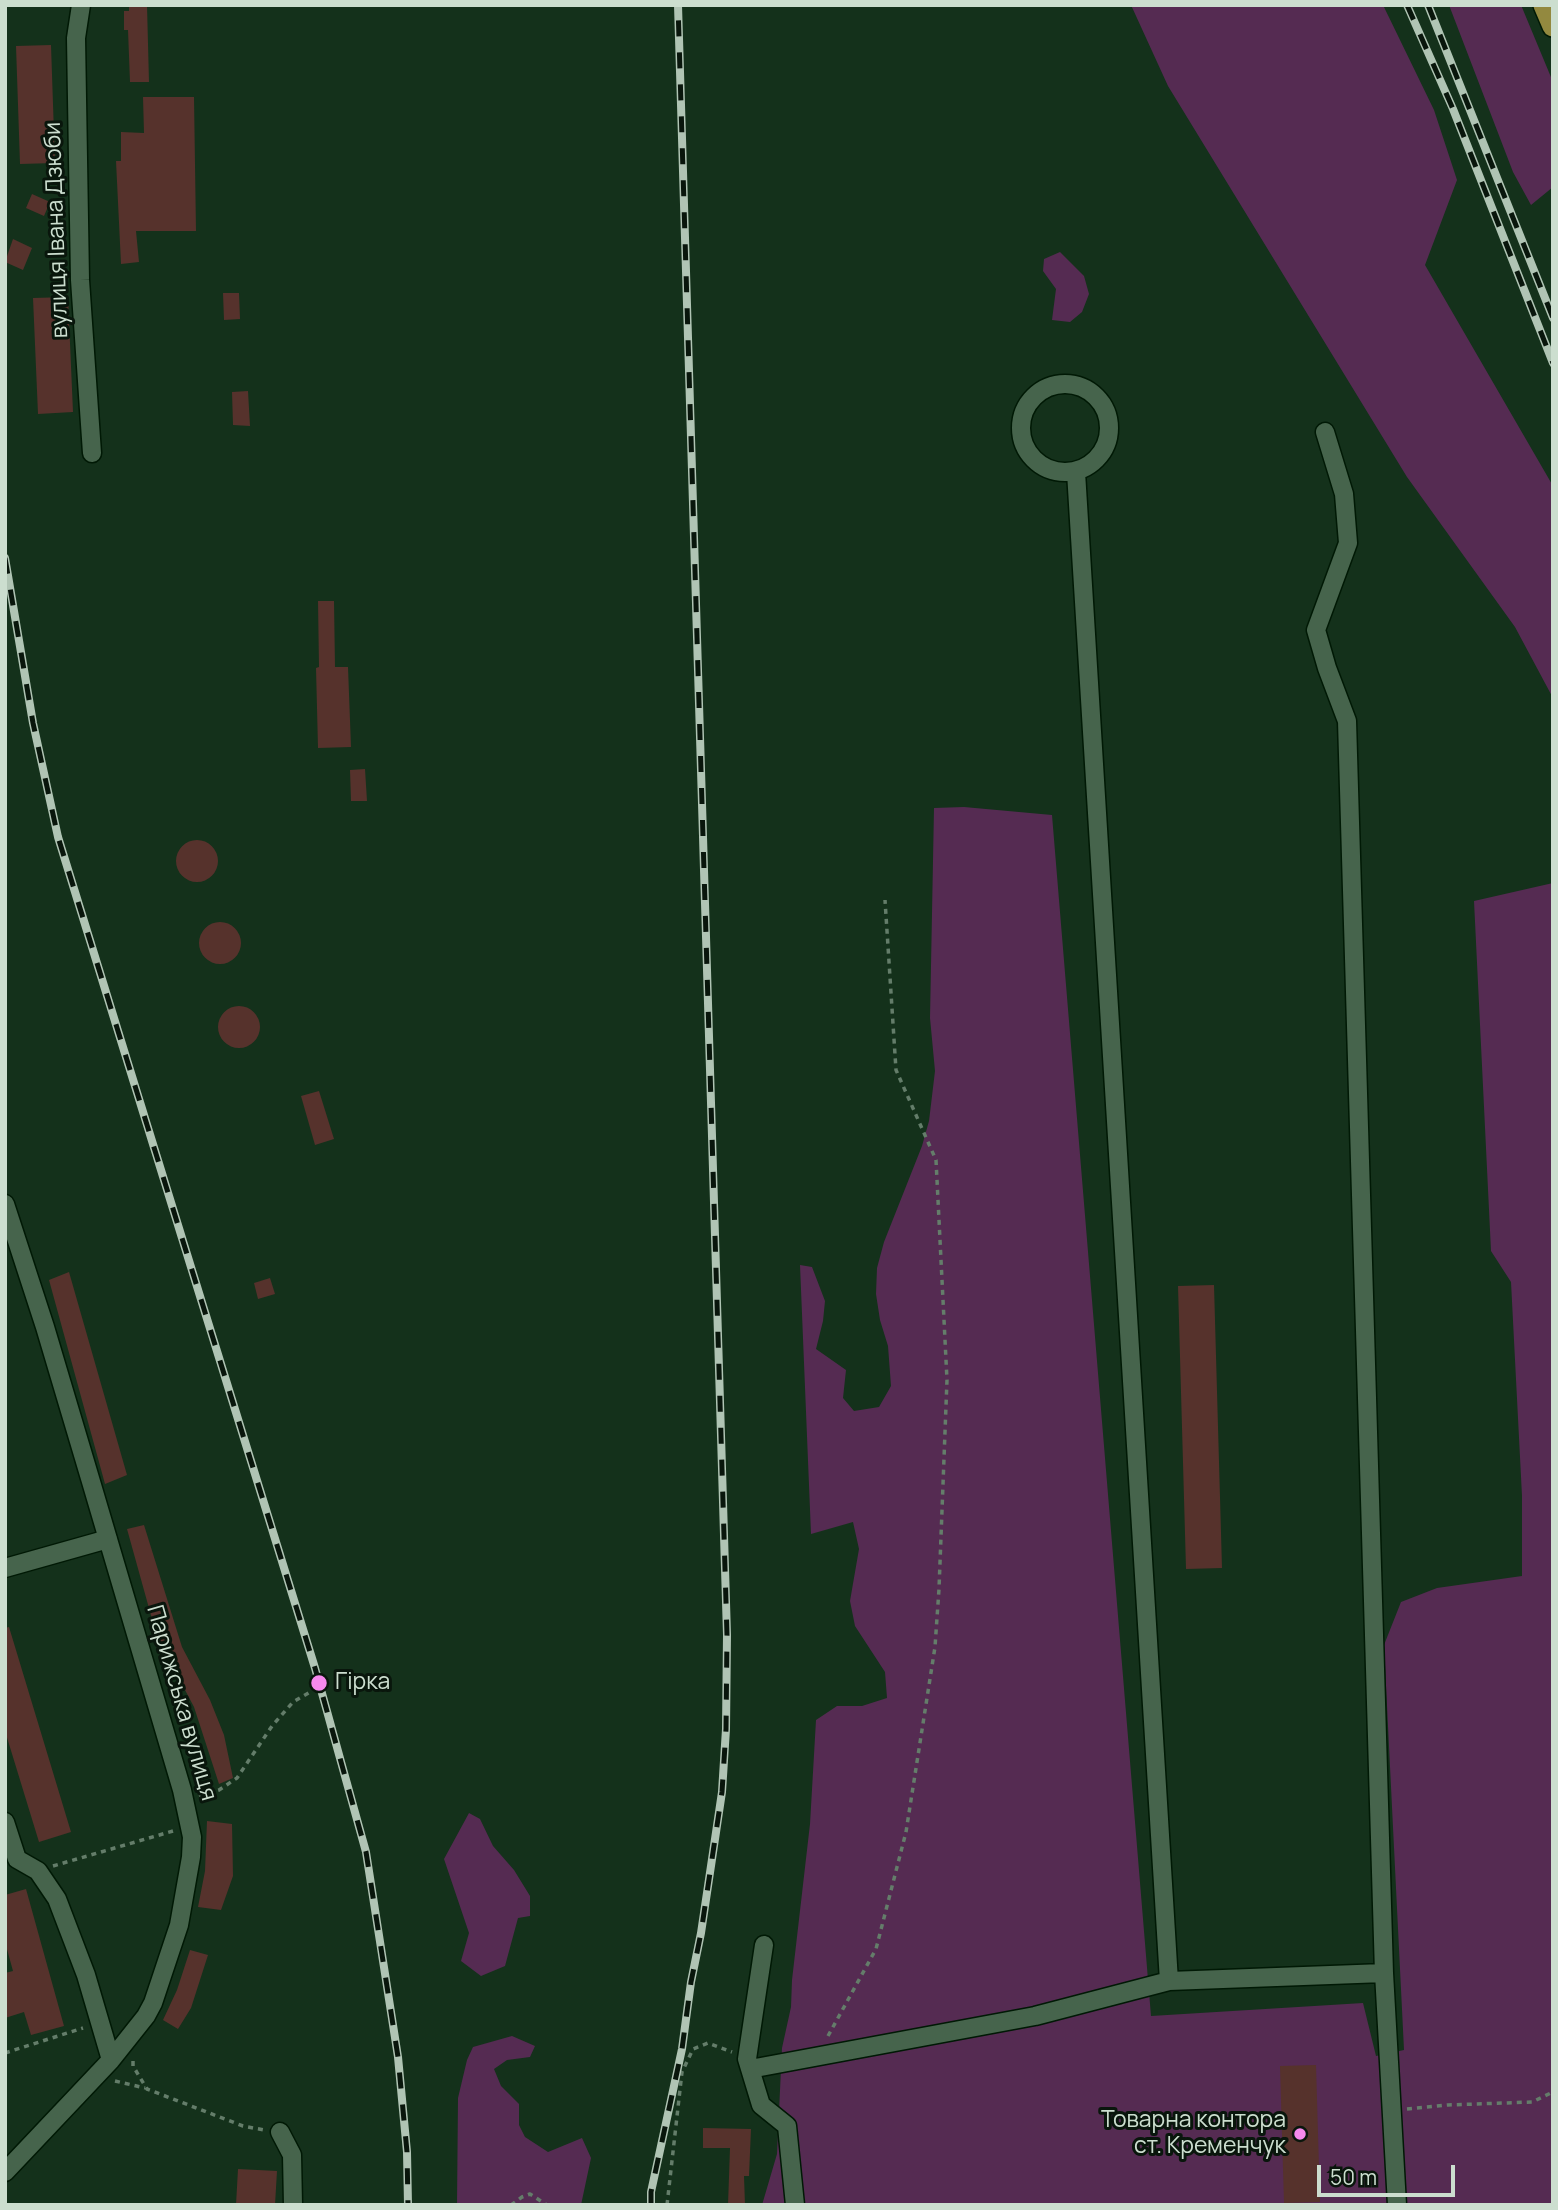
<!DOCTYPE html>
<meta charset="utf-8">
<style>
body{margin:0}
#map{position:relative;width:1558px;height:2210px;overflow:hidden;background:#14311b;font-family:Manrope,sans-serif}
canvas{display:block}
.frame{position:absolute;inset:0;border:7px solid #ccdecf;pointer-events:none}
.scale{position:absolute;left:1317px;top:2165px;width:138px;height:32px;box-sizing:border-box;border:4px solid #ccdecf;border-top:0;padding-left:9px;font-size:21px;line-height:24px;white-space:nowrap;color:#ccdecf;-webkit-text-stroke:5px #09160c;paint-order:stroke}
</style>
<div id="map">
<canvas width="1558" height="2210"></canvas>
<div class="frame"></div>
<div class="scale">50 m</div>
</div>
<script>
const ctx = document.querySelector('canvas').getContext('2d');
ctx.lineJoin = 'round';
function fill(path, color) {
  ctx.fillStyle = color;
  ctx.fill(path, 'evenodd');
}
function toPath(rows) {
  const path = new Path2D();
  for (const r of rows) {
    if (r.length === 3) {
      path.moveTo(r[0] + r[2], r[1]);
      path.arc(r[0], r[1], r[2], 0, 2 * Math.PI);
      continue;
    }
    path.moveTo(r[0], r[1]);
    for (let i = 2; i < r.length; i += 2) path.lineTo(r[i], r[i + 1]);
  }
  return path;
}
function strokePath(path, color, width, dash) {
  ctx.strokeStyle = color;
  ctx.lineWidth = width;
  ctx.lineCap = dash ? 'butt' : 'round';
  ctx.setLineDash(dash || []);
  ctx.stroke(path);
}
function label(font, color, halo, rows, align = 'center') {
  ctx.font = font + ' Manrope,sans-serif';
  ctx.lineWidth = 6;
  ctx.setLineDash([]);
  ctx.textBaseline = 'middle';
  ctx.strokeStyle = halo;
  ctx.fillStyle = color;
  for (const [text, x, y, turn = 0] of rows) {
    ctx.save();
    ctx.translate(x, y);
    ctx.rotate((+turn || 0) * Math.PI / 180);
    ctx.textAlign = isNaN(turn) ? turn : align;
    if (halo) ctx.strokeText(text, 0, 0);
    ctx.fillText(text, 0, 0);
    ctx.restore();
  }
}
const green = toPath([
 [1131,5,1383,5,1434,110,1457,180,1425,265,1553,486,1553,698,1515,627,1407,477,1168,86],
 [1449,5,1521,5,1553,82,1553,187,1531,205,1513,172],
 [1060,252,1084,276,1089,294,1082,312,1070,322,1052,320,1056,289,1043,271,1044,259],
 [964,807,1052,815,1151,2016,1363,2003,1376,2056,1404,2050,1384,1645,1401,1602,1437,1588,1522,1576,1522,1496,1511,1282,1491,1251,1474,901,1553,883,1553,2205,762,2205,777,2154,782,2048,791,2007,792,1980,810,1824,816,1720,837,1706,862,1706,887,1698,885,1672,855,1626,850,1601,859,1549,853,1522,811,1534,800,1265,812,1267,825,1301,823,1321,816,1349,846,1370,843,1398,854,1411,879,1407,891,1386,888,1346,880,1320,876,1294,877,1268,884,1242,922,1146,929,1121,935,1071,930,1018,934,808],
 [469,1813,480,1819,493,1846,514,1870,530,1896,530,1916,518,1918,505,1966,481,1976,461,1961,469,1933,444,1859],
 [512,2036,535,2046,530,2057,507,2060,494,2069,501,2086,519,2104,519,2125,525,2137,548,2152,582,2138,591,2158,581,2205,457,2205,458,2098,467,2060,473,2047]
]);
const building = toPath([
 [129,5,147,5,149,82,130,82,128,30,124,30,124,11,129,11],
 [51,45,55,163,20,164,16,46],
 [143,97,194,97,196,231,136,231,139,262,121,264,116,161,121,161,121,132,144,133],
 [32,194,50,202,44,216,26,208],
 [13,239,32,248,23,270,5,262],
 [223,293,239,293,240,319,224,320],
 [68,297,73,412,38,414,33,298],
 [248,391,250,426,233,425,232,392],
 [318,601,334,601,335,667,348,667,351,747,318,748,316,668,319,667],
 [365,769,367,801,351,801,350,770],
 [197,861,21],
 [220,943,21],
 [239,1027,21],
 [319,1091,334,1139,315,1145,301,1096],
 [69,1272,127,1475,105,1484,49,1280],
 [270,1278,275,1294,258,1299,254,1283],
 [1214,1285,1222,1568,1186,1569,1178,1286],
 [144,1525,182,1647,210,1700,224,1735,233,1778,219,1784,194,1707,157,1637,127,1529],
 [9,1627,71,1832,39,1842,5,1731,5,1628],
 [207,1821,232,1824,233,1876,221,1910,198,1907,205,1871],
 [26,1889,64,2026,31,2035,24,2012,5,2018,5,1973,13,1971,5,1942,5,1895],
 [190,1950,208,1955,191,2008,178,2029,163,2020,177,1990],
 [1316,2065,1320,2202,1284,2203,1280,2066],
 [703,2128,751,2129,749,2176,744,2176,745,2205,728,2205,730,2148,703,2148],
 [238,2169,277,2171,275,2205,236,2205]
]);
const path = toPath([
 [199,1796,219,1790,237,1778,272,1726,293,1702,312,1691],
 [53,1866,173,1831],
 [828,2036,876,1949,906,1832,935,1647,939,1589,947,1380,936,1160,896,1070,885,900],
 [5,2053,83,2028],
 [133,2061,133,2066,147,2089,243,2126,264,2130],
 [115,2081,145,2088],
 [1407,2109,1448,2105,1532,2102,1553,2092],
 [511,2205,522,2197,530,2194,547,2205],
 [667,2205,682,2072,693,2049,708,2043,732,2052]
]);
const minor = toPath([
 [81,5,76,38,80,280,92,453],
 [1065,428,44],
 [1325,432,1344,494,1348,543,1316,630,1327,668,1347,721,1384,1973],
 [1076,472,1169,1981,1384,1973,1397,2205],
 [5,1204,45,1327,92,1485,182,1790,192,1837,191,1857,179,1925,153,2003,146,2016,111,2060,5,2172],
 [5,1568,108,1539],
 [5,1822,17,1859,38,1871,57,1899,86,1975,111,2060],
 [764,1945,747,2059,761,2105,787,2126,795,2205],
 [750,2069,1035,2016,1169,1981],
 [280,2132,292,2155,293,2205]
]);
const major = toPath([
 [1544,5,1553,26]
]);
const rail = toPath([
 [1407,5,1453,109,1553,363],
 [1428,5,1553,318],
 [5,558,33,723,58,837,315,1668,366,1852,398,2057,407,2152,408,2205],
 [651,2205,651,2192,682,2049,691,1982,701,1933,722,1792,726,1729,727,1635,678,5]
]);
const markers = [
 [319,1683,9,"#f689ed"],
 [1300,2134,7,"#f689ed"]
];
const streetNames = [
 ["вулиця Івана Дзюби",57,230,-92],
 ["Парижська вулиця",181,1703,74]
];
const poiNames = [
 ["Гірка",335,1683],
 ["Товарна контора",1286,2121,"right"],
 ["ст. Кременчук",1286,2147,"right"]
];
fill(green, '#552b52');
fill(building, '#56322c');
strokePath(minor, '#001905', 21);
strokePath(major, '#001905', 24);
strokePath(path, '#647d6a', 3.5, [5, 5]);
strokePath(minor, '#46644c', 18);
strokePath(major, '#93893f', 21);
strokePath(rail, '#b0c4b4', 8);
strokePath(rail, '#09160c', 5, [16]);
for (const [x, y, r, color] of markers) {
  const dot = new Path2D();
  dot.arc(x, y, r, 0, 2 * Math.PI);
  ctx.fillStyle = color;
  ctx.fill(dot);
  strokePath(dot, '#09160c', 2.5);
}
label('23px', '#ccdecf', '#09160c', streetNames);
label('23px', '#ccdecf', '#09160c', poiNames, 'left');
</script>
